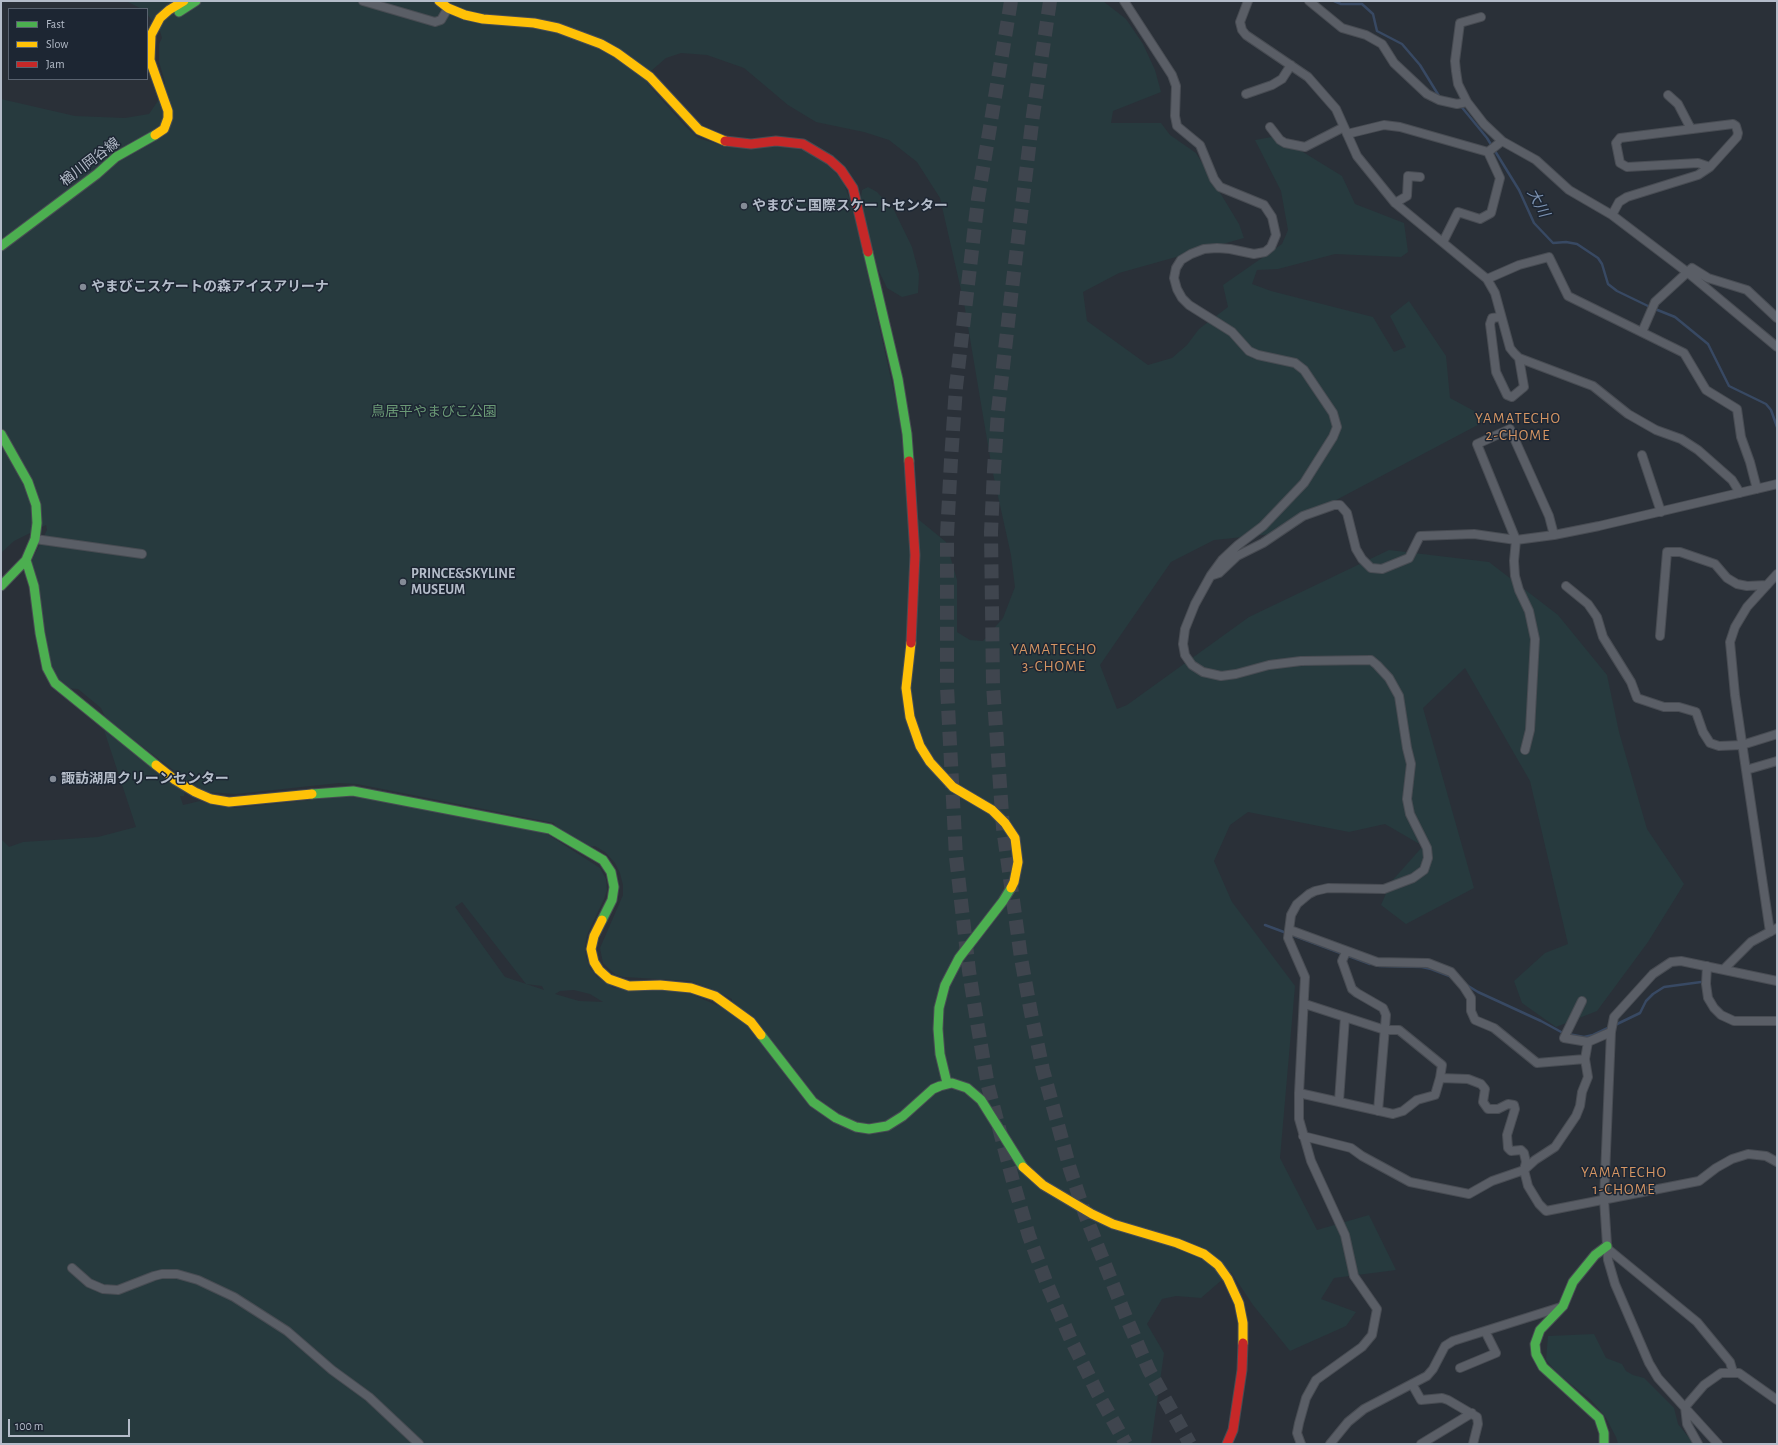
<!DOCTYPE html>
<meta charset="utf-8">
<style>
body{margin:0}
#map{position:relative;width:1778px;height:1445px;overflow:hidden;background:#2a3038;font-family:"Alegreya Sans",sans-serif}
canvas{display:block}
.frame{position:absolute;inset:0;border:2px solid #b4bcc9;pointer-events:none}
.legend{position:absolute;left:8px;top:8px;width:140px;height:72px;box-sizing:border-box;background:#1d2633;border:1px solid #59626f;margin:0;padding:5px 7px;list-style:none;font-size:12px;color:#b4bcc9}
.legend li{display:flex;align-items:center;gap:8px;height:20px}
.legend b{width:20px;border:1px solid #59626f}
.scale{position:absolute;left:8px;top:1419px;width:122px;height:18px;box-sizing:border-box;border:2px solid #b4bcc9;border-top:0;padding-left:5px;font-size:12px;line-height:14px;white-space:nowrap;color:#b4bcc9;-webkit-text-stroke:3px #1d2633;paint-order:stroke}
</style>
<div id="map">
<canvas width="1778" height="1445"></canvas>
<div class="frame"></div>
<ul class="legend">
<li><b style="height:5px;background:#4caf50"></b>Fast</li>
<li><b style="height:5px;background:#ffc107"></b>Slow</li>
<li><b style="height:5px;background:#c62828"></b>Jam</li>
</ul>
<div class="scale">100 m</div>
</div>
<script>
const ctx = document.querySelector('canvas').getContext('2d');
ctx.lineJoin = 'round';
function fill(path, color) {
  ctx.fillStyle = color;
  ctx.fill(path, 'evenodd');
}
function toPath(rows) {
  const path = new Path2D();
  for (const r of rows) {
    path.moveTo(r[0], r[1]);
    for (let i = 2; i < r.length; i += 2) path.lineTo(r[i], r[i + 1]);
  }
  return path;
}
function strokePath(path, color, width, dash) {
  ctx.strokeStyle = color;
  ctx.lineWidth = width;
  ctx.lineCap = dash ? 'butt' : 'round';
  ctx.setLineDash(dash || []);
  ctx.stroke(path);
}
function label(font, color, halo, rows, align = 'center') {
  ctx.font = font + ' "Alegreya Sans","Noto Sans JP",sans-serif';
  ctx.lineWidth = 3;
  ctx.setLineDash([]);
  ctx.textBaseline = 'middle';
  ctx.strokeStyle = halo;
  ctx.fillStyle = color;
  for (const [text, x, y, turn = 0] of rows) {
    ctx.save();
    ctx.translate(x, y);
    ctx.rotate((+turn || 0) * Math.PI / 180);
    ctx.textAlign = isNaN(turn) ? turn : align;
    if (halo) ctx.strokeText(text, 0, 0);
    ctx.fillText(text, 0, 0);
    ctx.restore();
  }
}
const green = toPath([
 [126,1,1103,1,1126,19,1143,44,1155,70,1161,92,1113,111,1111,123,1161,123,1170,135,1196,153,1239,224,1244,238,1119,273,1083,292,1087,321,1148,365,1172,358,1187,345,1199,329,1228,307,1223,285,1282,244,1288,230,1281,191,1255,140,1277,136,1342,176,1355,204,1404,223,1408,252,1401,257,1335,254,1278,269,1257,270,1252,284,1271,291,1373,317,1394,352,1406,347,1390,316,1409,301,1446,356,1450,398,1489,419,1272,534,1214,540,1171,562,1100,665,1117,709,1127,705,1249,617,1389,550,1489,562,1558,615,1607,675,1619,732,1647,829,1684,884,1648,942,1597,1011,1556,1027,1522,1003,1514,981,1545,953,1568,944,1530,781,1465,668,1423,708,1474,888,1406,924,1381,905,1391,882,1423,846,1385,824,1349,832,1248,812,1230,825,1214,861,1232,902,1295,986,1280,1158,1317,1230,1369,1215,1396,1270,1334,1278,1321,1299,1356,1312,1346,1326,1290,1351,1253,1305,1231,1272,1201,1298,1176,1296,1162,1299,1147,1324,1164,1353,1151,1444,1,1444,1,839,9,847,23,842,98,837,136,827,104,730,185,792,184,796,180,796,183,805,200,801,216,806,236,808,339,797,341,795,360,796,544,832,600,868,606,879,607,890,604,899,587,935,585,947,586,957,590,968,597,977,614,988,669,990,691,994,721,1007,731,1004,732,999,712,989,690,981,624,977,616,975,609,969,603,963,600,948,623,895,623,885,620,873,615,863,605,852,595,846,589,847,555,828,554,823,357,784,339,783,236,794,207,792,189,782,139,744,105,717,101,708,78,689,66,688,56,675,50,664,30,564,47,530,46,525,14,541,1,553,1,99,75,116,125,118,149,114,164,92,165,82,159,62,159,44,162,38,160,31,147,14,147,9,142,9],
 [681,53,707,55,744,68,788,105,816,122,864,132,889,140,917,162,940,198,964,303,992,469,1011,555,1015,587,1003,618,983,641,970,640,957,632,957,580,946,542,907,510,905,469,899,415,853,209,843,181,824,161,810,152,794,148,777,146,727,147,698,138,685,126,647,83,651,71,666,58],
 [462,902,526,984,542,986,544,990,505,977,455,907],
 [574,990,590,994,603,1002,579,1001,555,994,560,991],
 [868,187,877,192,894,210,912,247,919,274,918,293,902,297,887,288,876,265,860,204,862,190],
 [1594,1334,1606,1358,1622,1364,1626,1371,1633,1375,1644,1378,1674,1408,1678,1424,1694,1444,1618,1444,1616,1437,1606,1418,1591,1400,1558,1374,1546,1360,1548,1336]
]);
const stream = toPath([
 [1334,1,1341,4,1362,4,1373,14,1377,31,1402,44,1420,65,1439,96],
 [1460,105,1487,138,1519,190,1534,223,1553,243,1566,242,1577,244,1598,258,1602,264,1608,284,1617,291,1650,307],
 [1655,309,1675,317,1708,344,1729,386,1766,404,1771,410,1777,427],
 [1265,925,1370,964],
 [1379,966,1422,967,1431,969,1452,977],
 [1465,984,1478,992,1541,1021,1563,1033,1584,1037,1593,1035,1610,1027],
 [1615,1025,1640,1013,1646,1001,1653,994,1664,987,1701,982]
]);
const highwayTunnel = toPath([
 [1011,1,978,199,956,387,951,460,947,535,947,687,956,857,969,971,978,1028,988,1086,1014,1185,1029,1236,1047,1284,1071,1340,1098,1394,1126,1444],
 [1050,1,1033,115,1011,297,998,411,994,470,991,532,993,685,1003,828,1021,958,1031,1013,1043,1070,1070,1169,1086,1217,1126,1317,1149,1370,1190,1444]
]);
const street = toPath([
 [363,1,435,22,441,20,448,8],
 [1124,1,1172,75,1176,86,1175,116,1177,126,1200,145,1214,179,1220,187,1264,205,1272,217,1276,235,1271,247,1265,252,1254,254,1230,249,1217,248,1204,249,1191,254,1181,260,1176,268,1174,278,1177,289,1182,298,1189,305,1232,332,1249,351,1258,355,1295,363,1304,370,1333,413,1337,427,1333,437,1304,483,1263,526,1238,545,1222,560,1211,575,1195,604,1185,629,1183,644,1185,655,1192,665,1203,672,1221,676,1236,674,1269,665,1301,661,1371,660,1377,665,1389,678,1399,696,1407,748,1411,764,1407,799,1410,814,1427,848,1428,858,1424,870,1413,878,1384,889,1328,888,1315,891,1309,894,1297,904,1291,915,1288,938,1305,977,1299,1093,1299,1119,1311,1161,1345,1235,1354,1276,1377,1309,1372,1335,1362,1347,1316,1380,1306,1398,1299,1423,1297,1433,1301,1444],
 [1248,1,1240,22,1242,30,1246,35,1308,77,1336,109,1357,156,1395,203,1487,279,1495,293,1510,348,1514,353,1519,358,1593,386,1628,414,1656,430,1681,439,1698,450,1732,480,1740,493],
 [1309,1,1342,28,1366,35,1382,44,1394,63,1427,94,1439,100,1457,104,1467,102],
 [1246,94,1272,85,1282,79,1291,65],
 [1668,95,1678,104,1691,129],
 [1270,127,1280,140,1285,143,1305,147,1344,127],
 [1347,134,1384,125,1400,127,1488,152],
 [1502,141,1536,160,1569,190,1612,215,1687,272,1777,347],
 [1395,203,1407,196,1408,176,1420,177],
 [1612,215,1619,202,1627,197,1698,175,1710,167,1737,137,1738,133,1736,126,1733,124,1620,138,1616,143,1620,163,1627,167,1698,163,1710,167],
 [1443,242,1458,212,1480,219,1491,213,1500,178,1488,152,1502,141,1484,124,1467,102,1458,84,1456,71,1455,61,1460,23,1481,17],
 [1487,279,1519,265,1549,257,1568,296,1684,353,1706,390,1737,409,1741,437,1750,462,1757,489],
 [1500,317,1492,318,1490,324,1496,372,1507,395,1512,397,1524,387,1519,358],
 [1642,332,1655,302,1692,268,1708,278,1747,290,1777,318],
 [1642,455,1661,512],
 [35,539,142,554],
 [1213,575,1219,573,1237,556,1263,543,1303,516,1334,505,1340,505,1347,513,1356,549,1362,559,1371,568,1382,569,1409,558,1420,536,1474,534,1516,540,1477,444,1510,429,1549,516,1554,535],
 [1566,586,1588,604,1597,617,1603,637,1631,682,1637,698,1664,707,1679,707,1696,712,1703,732,1710,743,1719,746,1742,745,1777,734],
 [1660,636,1667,552,1680,552,1715,564,1727,578,1737,584,1747,586,1767,585],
 [1525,750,1530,730,1535,639,1529,611,1519,590,1515,576,1514,561,1516,540,1554,535,1599,526,1777,484],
 [1746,770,1735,695,1730,642,1735,627,1747,607,1777,574],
 [1290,930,1377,962,1428,963,1451,972,1464,987,1471,998,1471,1011,1475,1020,1494,1028,1537,1063,1585,1059],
 [1770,932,1746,770,1777,761],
 [1346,952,1342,961,1352,989,1357,993,1383,1008,1386,1015,1378,1111],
 [1707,966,1706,984,1708,998,1714,1008,1721,1015,1734,1021,1777,1021],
 [1724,969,1751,942,1777,928],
 [1582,1001,1564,1038,1588,1042],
 [1440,1078,1468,1079,1481,1084,1485,1089,1483,1102,1488,1109,1498,1109,1508,1104,1514,1105,1515,1109,1507,1135,1508,1148,1511,1151,1521,1150,1524,1153,1526,1162,1524,1170,1528,1186,1539,1204,1546,1211,1699,1181,1716,1168,1732,1159,1748,1154,1766,1156,1777,1162],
 [1299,1093,1393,1114,1403,1111,1417,1100,1435,1095,1440,1078,1442,1065,1399,1030,1385,1030,1305,1004],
 [1339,1101,1345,1017],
 [1303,1136,1351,1148,1362,1156,1410,1182,1469,1194,1492,1181,1524,1170,1535,1160,1555,1147,1576,1116,1580,1106,1582,1092,1588,1077,1585,1059,1588,1042,1611,1032],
 [1608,1249,1697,1322,1730,1362,1733,1372],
 [72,1268,89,1283,103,1289,118,1290,154,1276,162,1274,177,1274,198,1280,234,1297,287,1331,332,1370,369,1397,419,1444],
 [1460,1368,1496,1353,1485,1331],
 [1412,1384,1421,1400,1442,1398,1448,1400,1477,1417,1478,1424,1473,1444],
 [1330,1444,1348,1422,1364,1409,1427,1376,1433,1369,1445,1346,1453,1341,1561,1307],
 [1421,1444,1472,1413],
 [1698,1444,1687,1424,1685,1407,1704,1385,1721,1373,1739,1373,1777,1400],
 [1718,1444,1658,1378,1649,1363,1615,1284,1608,1260,1604,1199,1611,1032,1614,1017,1653,974,1671,962,1681,961,1777,981]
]);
const fast = toPath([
 [179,12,196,1],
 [1,246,97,174,116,157,155,135],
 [868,252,898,379,907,434,909,461],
 [1,434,28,482,36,505,37,523,35,539,26,560,1,586],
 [26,560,34,586,40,633,47,668,55,683,156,765],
 [312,794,353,791,550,829,603,860,611,872,614,887,612,900,602,920],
 [761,1035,813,1102,836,1118,856,1127,869,1129,887,1126,903,1116,933,1089,940,1086,952,1083,967,1088,981,1100,1023,1167],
 [947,1083,940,1054,938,1029,939,1008,945,985,959,958,1003,901,1011,888],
 [1604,1444,1604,1433,1599,1418,1543,1367,1536,1354,1535,1344,1540,1330,1563,1306,1573,1282,1595,1255,1607,1246]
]);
const slow = toPath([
 [439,1,448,8,465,15,483,19,534,23,558,28,601,44,617,53,650,77,699,130,725,141],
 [155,135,164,129,168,118,168,111,150,60,151,35,160,18,169,10,184,1],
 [911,643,906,688,910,717,920,746,930,762,953,787,992,810,1005,823,1015,838,1018,862,1014,882,1011,888],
 [156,765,175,780,195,792,211,799,229,802,312,794],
 [602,920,594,936,591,949,594,962,599,970,609,979,629,986,660,985,691,988,715,996,751,1022,761,1035],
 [1023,1167,1043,1185,1092,1214,1113,1224,1177,1243,1204,1254,1218,1265,1228,1279,1239,1303,1243,1323,1243,1343]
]);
const jam = toPath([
 [725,141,751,144,776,141,803,144,830,160,841,170,853,188,868,252],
 [909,461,915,555,911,643],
 [1227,1444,1233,1430,1242,1370,1243,1343]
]);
const markers = [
 [744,206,4,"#848b96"],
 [83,287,4,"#848b96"],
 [403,582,4,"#848b96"],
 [53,779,4,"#848b96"]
];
const streetNames = [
 ["楢川岡谷線",90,162,-37]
];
const poiNames = [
 ["やまびこ国際スケートセンター",752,206],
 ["やまびこスケートの森アイスアリーナ",91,287],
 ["PRINCE&SKYLINE",411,574],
 ["MUSEUM",411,590],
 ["諏訪湖周クリーンセンター",61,779]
];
const parkNames = [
 ["鳥居平やまびこ公園",434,412]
];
const waterNames = [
 ["大川",1538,203,62]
];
const neighbourhoodNames = [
 ["YAMATECHO",1518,418],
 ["2-CHOME",1518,435],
 ["YAMATECHO",1054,649],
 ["3-CHOME",1054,666],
 ["YAMATECHO",1624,1172],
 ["1-CHOME",1624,1189]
];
fill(green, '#273a3e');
strokePath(stream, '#384963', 2.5);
strokePath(highwayTunnel, '#3f454e', 14, [14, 7]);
strokePath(street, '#484c53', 10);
strokePath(fast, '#484c53', 11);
strokePath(slow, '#484c53', 11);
strokePath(jam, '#484c53', 11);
strokePath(street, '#5a5e66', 8);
strokePath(fast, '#4caf50', 9);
strokePath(slow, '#ffc107', 9);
strokePath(jam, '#c62828', 9);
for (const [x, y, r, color] of markers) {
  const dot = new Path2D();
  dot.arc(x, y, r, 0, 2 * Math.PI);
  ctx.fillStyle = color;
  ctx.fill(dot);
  strokePath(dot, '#1d2633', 1.5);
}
label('14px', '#b4bcc9', '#1d2633', streetNames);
label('bold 14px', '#b4bcc9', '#1d2633', poiNames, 'left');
label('14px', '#6b9a76', '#1d2633', parkNames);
label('italic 15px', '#7c92b1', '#1d2633', waterNames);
ctx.letterSpacing = '1px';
label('15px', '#d59563', '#1d2633', neighbourhoodNames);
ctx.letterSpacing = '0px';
</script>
